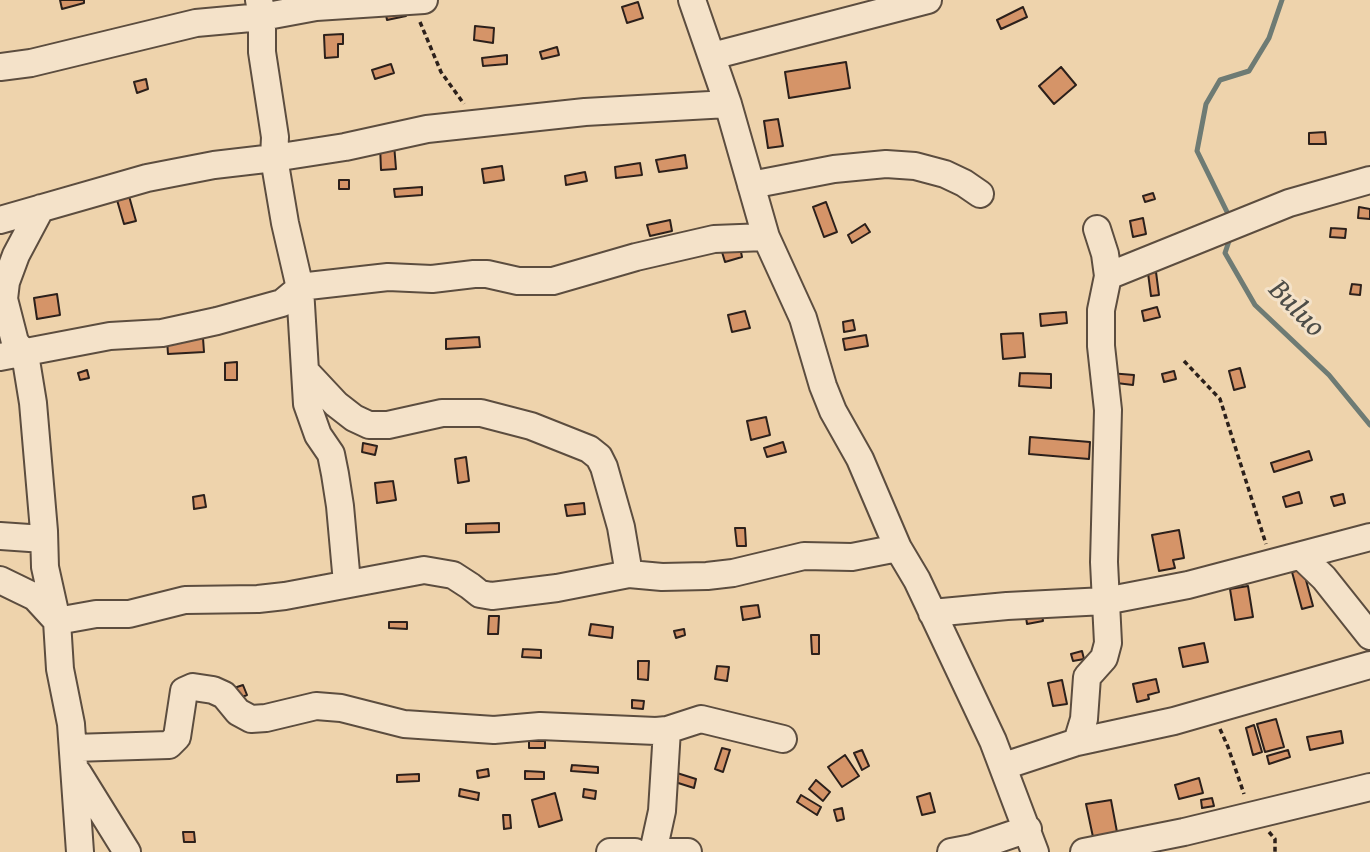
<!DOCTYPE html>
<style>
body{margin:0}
canvas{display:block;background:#eed3ac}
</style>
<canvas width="1370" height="852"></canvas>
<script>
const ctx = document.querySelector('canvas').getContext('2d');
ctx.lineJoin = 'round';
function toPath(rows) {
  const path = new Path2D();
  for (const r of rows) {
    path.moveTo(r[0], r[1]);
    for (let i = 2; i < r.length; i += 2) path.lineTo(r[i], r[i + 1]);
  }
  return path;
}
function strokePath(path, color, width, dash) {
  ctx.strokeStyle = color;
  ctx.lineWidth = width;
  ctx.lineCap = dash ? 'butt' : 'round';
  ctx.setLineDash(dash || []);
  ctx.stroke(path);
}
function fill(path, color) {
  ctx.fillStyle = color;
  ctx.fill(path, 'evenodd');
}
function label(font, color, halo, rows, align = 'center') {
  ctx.font = font + ' "Gentium Book Plus",serif';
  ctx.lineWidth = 6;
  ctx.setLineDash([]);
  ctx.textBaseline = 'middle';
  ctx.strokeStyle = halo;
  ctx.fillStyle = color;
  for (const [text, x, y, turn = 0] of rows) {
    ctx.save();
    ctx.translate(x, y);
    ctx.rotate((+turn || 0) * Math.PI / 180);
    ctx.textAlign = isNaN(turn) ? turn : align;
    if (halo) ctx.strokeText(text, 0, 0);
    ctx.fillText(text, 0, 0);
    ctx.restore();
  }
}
const stream = toPath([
 [1231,220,1197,151,1206,104,1220,80,1249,71,1269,38,1282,0],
 [1231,235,1225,253,1255,305,1329,375,1370,425]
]);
const building = toPath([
 [60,0,84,0,84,3,62,9,60,0],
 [638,2,643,18,627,23,622,7,638,2],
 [404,6,406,16,387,20,385,10,404,6],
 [1023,7,1027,17,1001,29,997,20,1023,7],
 [475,26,494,28,493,43,474,40,475,26],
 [343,34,343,44,338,44,338,57,325,58,324,35,343,34],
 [557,47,559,55,542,59,540,52,557,47],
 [507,55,507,64,483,66,482,58,507,55],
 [846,62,850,88,789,98,785,72,846,62],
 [391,64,394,73,375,79,372,70,391,64],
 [1061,67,1076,85,1054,104,1039,86,1061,67],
 [146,79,148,89,137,93,134,82,146,79],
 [778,119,783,146,768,148,764,121,778,119],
 [1325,132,1326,144,1309,144,1309,133,1325,132],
 [394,144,396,169,381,170,380,145,394,144],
 [685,155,687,168,659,172,656,160,685,155],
 [640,163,642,175,616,178,615,167,640,163],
 [502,166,504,180,484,183,482,169,502,166],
 [585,172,587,181,566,185,565,176,585,172],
 [339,180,349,180,349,189,339,189,339,180],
 [422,187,422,195,395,197,394,189,422,187],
 [1153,193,1155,199,1145,202,1143,196,1153,193],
 [129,196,136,221,124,224,117,200,129,196],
 [826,202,837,232,824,237,813,207,826,202],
 [1359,207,1370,209,1370,219,1358,218,1359,207],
 [1143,218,1146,234,1133,237,1130,221,1143,218],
 [670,220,672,231,650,236,647,225,670,220],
 [865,224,870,232,852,243,848,235,865,224],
 [1331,228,1346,229,1345,238,1330,237,1331,228],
 [740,247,742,257,725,262,722,252,740,247],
 [1156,272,1159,295,1151,296,1148,273,1156,272],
 [1352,284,1361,285,1360,295,1350,294,1352,284],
 [57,294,60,315,37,319,34,298,57,294],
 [1157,307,1160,317,1144,321,1142,311,1157,307],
 [745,311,750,328,732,332,728,315,745,311],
 [1066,312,1067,323,1041,326,1040,314,1066,312],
 [853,320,855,330,844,332,843,322,853,320],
 [1023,333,1025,357,1003,359,1001,334,1023,333],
 [866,335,868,346,845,350,843,339,866,335],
 [479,337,480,347,446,349,446,339,479,337],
 [203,338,204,352,168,354,167,340,203,338],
 [237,362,237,380,225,380,225,363,237,362],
 [1240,368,1245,387,1234,390,1229,371,1240,368],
 [87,370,89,378,80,380,78,373,87,370],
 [1174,371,1176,379,1164,382,1162,374,1174,371],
 [1020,373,1051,374,1051,388,1019,386,1020,373],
 [1109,373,1134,375,1133,385,1108,382,1109,373],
 [766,417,770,435,751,440,747,421,766,417],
 [1030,437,1090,442,1089,459,1029,454,1030,437],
 [783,442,786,452,767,457,764,448,783,442],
 [363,443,377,446,375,455,362,452,363,443],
 [1309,451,1312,460,1274,472,1271,463,1309,451],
 [466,457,469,481,458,483,455,459,466,457],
 [393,481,396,500,377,503,375,483,393,481],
 [1299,492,1302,503,1286,507,1283,497,1299,492],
 [1343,494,1345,503,1334,506,1331,497,1343,494],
 [204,495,206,507,194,509,193,497,204,495],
 [584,503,585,514,567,516,565,505,584,503],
 [499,523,499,532,466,533,466,524,499,523],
 [735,528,745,528,746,546,737,546,735,528],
 [1179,530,1184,558,1173,560,1175,568,1159,571,1152,535,1179,530],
 [1303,569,1313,606,1302,609,1292,572,1303,569],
 [1248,586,1253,617,1235,620,1230,589,1248,586],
 [758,605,760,617,743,620,741,607,758,605],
 [1041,607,1043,621,1027,624,1025,610,1041,607],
 [489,616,499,616,498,634,488,634,489,616],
 [389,622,407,622,407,629,389,628,389,622],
 [591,624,613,627,612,638,589,635,591,624],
 [684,629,685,635,676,638,674,631,684,629],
 [811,635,819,635,819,654,812,654,811,635],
 [1204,643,1208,662,1183,667,1179,648,1204,643],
 [523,649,541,650,541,658,522,657,523,649],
 [1082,651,1084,659,1073,661,1071,654,1082,651],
 [638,661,649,661,648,680,638,679,638,661],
 [717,666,729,667,727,681,715,679,717,666],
 [1156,679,1159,692,1148,695,1149,699,1137,702,1133,684,1156,679],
 [1062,680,1067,704,1053,706,1048,683,1062,680],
 [243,685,247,695,235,700,231,689,243,685],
 [632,700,644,701,643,709,632,708,632,700],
 [1276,719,1284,747,1265,752,1257,724,1276,719],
 [1254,725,1262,752,1253,755,1246,728,1254,725],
 [1341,731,1343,743,1310,750,1307,737,1341,731],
 [529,741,545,741,545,748,529,748,529,741],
 [722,748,730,750,723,772,715,769,722,748],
 [862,750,869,766,862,770,854,753,862,750],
 [1288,750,1290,757,1269,764,1267,756,1288,750],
 [845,755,859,776,842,787,828,767,845,755],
 [572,765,598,767,598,773,571,771,572,765],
 [488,769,489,776,478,778,477,771,488,769],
 [525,771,544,772,544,779,525,779,525,771],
 [677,773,696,779,694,788,675,782,677,773],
 [419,774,419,781,397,782,397,775,419,774],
 [1199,778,1203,793,1179,799,1175,785,1199,778],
 [816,780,830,792,823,801,809,789,816,780],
 [460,789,479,793,478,800,459,796,460,789],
 [584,789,596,791,595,799,583,797,584,789],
 [555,793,562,820,539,827,532,800,555,793],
 [930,793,935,812,922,815,917,797,930,793],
 [801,795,821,807,817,815,797,802,801,795],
 [1212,798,1214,806,1202,808,1201,800,1212,798],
 [1111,800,1117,832,1093,837,1086,804,1111,800],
 [842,808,844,819,837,821,834,810,842,808],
 [503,815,510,815,511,828,504,829,503,815],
 [183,832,194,832,195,842,184,842,183,832]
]);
const path = toPath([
 [420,22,441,72,464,104],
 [1184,361,1220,399,1266,544],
 [1220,729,1228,747,1244,794],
 [1269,832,1275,839,1275,852]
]);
const minor = toPath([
 [259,0,262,17,262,52,275,137,274,158,285,223,300,288,307,404,318,435,331,454,335,474,340,506,347,583],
 [692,0,728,104,766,237,803,318,823,386,833,411,860,459,898,548,917,580,993,741,1035,852],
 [712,56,928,0],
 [0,67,31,63,196,23,262,17,316,7,424,0],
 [751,185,834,169,886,164,915,166,945,174,964,183,980,194],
 [41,208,16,255,6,282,4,299,15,342,25,354,33,403,44,531,45,567,57,621,60,669,71,724,80,852],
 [0,220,147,178,214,165,274,158,345,147,427,129,585,112,728,104],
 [1108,276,1289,203,1370,180],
 [0,357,110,336,162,333,217,321,282,303,300,288,308,286,388,277,432,279,474,274,487,274,518,281,553,281,636,257,714,239,766,237],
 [307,373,336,404,354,418,369,425,388,425,442,413,481,413,531,426,589,449,599,457,604,467,621,527,629,574],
 [0,536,44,539],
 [1301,556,1324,578,1370,636],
 [0,580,35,597,57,621,96,614,129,614,185,600,258,599,285,596,424,570,453,575,470,586,480,594,492,596,557,588,629,574,662,577,707,576,733,573,804,556,852,557,898,548],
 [932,613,1007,606,1105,601,1188,585,1370,537],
 [1077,742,1084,719,1087,677,1104,658,1108,643,1104,562,1108,410,1101,346,1101,310,1108,276,1105,254,1097,229],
 [73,748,169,745,177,737,184,691,193,687,213,690,224,695,238,712,251,719,266,718,316,706,341,708,404,724,494,730,540,726,656,731,667,730,701,719,783,739],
 [1004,766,1077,742,1174,721,1370,665],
 [78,773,127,852],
 [610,852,635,852],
 [653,852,662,811,667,730],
 [657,852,688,852],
 [951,852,972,848,1028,829],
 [1084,852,1184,832,1370,787]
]);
const waterNames = [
 ["Buluo",1296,309,46]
];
strokePath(stream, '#6e7b74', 5);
fill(building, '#d59468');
strokePath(building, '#2c201b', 2);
strokePath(minor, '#5c4d3f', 30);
strokePath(path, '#2c201b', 3.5, [5, 3.5]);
strokePath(minor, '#f4e2c9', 26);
label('italic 30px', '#4d4d48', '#f4e2c9', waterNames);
</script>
